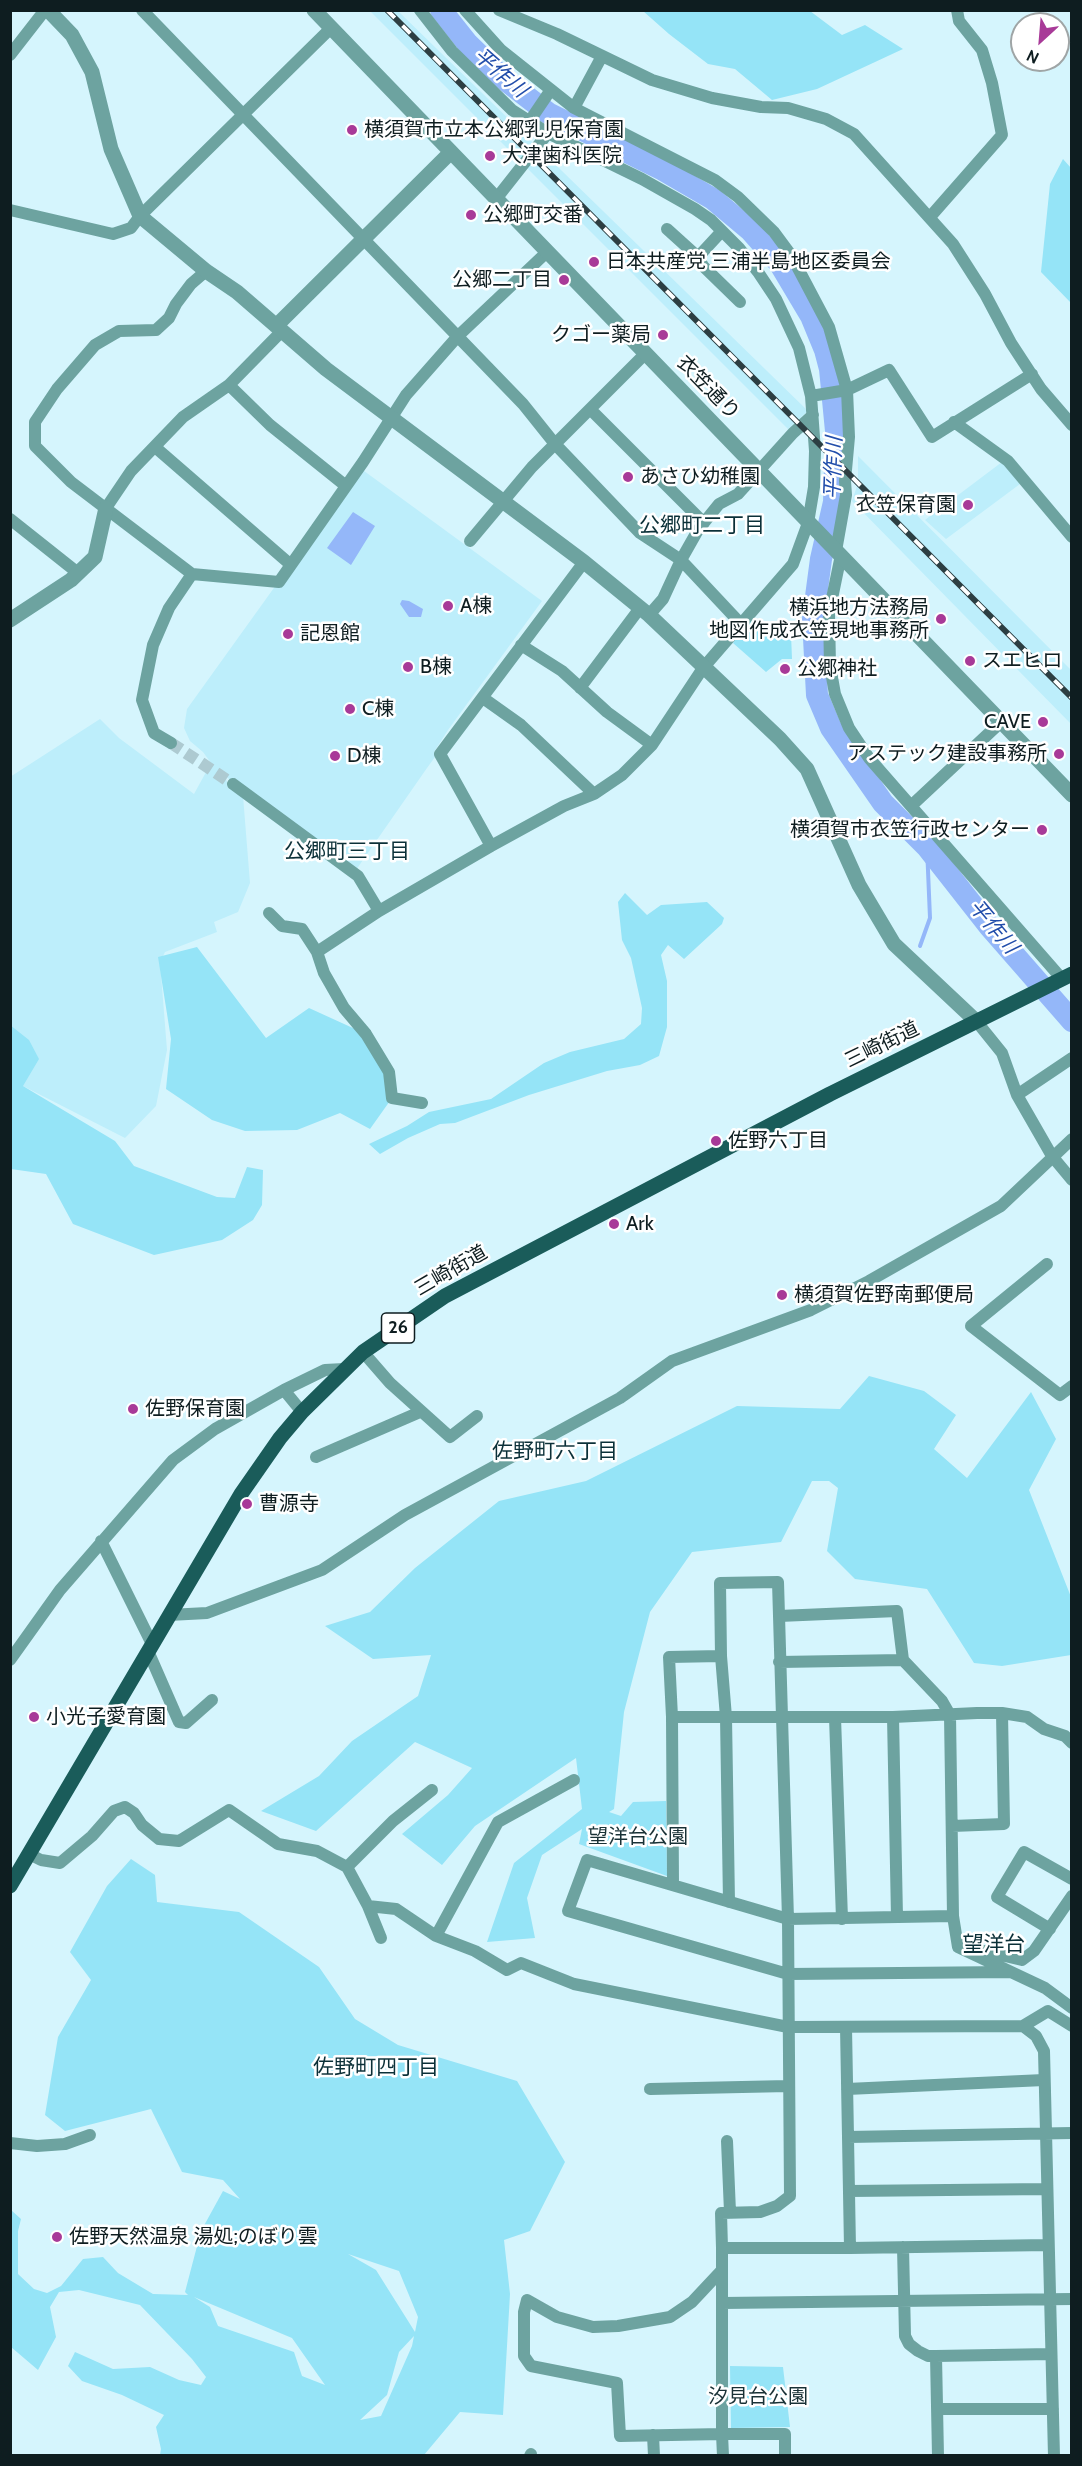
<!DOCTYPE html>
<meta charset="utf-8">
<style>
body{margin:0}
#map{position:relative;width:1082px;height:2466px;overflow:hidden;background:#d5f5fd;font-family:Cabin,sans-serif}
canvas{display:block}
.frame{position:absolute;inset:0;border:12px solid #0e1d20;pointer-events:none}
.north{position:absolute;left:1010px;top:12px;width:60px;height:60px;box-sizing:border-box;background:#fff;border:2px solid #9fa5a6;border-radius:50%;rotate:206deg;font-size:16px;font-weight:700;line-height:24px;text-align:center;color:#0e1d20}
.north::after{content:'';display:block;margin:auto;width:21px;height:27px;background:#a83a98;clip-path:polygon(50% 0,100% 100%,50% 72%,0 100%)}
</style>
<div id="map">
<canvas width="1082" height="2466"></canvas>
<div class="frame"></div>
<div class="north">N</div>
</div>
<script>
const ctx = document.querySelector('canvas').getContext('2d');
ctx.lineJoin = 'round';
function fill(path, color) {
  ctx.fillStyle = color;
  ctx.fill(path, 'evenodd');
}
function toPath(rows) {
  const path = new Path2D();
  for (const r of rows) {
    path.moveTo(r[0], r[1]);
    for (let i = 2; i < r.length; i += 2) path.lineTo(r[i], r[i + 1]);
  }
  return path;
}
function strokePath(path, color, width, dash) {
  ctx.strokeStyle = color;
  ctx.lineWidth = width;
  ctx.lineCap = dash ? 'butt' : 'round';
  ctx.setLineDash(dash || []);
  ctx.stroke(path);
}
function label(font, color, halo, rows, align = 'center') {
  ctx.font = font + ' Cabin,"Noto Sans JP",sans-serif';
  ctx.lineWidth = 5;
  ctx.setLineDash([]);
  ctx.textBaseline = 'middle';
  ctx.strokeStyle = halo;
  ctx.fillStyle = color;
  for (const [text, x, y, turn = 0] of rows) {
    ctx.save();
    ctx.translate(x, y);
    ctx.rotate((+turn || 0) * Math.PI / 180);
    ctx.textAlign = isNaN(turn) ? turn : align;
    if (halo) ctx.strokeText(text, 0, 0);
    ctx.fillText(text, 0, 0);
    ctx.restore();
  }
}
const built = toPath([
 [370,11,398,11,808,411,788,429],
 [858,456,1071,670,1071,724,852,501,858,483],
 [1002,462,1020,484,946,539,925,520],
 [360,468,542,601,448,730,434,752,435,757,427,768,356,870,225,776,228,785,243,796,250,883,238,912,214,922,217,932,165,952,160,962,167,1050,156,1106,125,1138,23,1086,10,1027,10,777,100,719,119,738,194,794,211,763,203,752,190,741,184,728,187,709]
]);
const green = toPath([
 [643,11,810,11,842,35,865,25,903,49,817,89,772,100,735,69,708,64,669,34],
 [1063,159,1071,168,1071,303,1041,272,1050,184],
 [751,617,769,631,791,634,792,659,782,659,766,672,733,643],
 [625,893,647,915,661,905,707,902,724,918,722,924,684,959,668,945,661,955,667,981,667,1027,659,1056,640,1065,607,1071,529,1095,455,1123,440,1124,408,1138,380,1154,369,1144,407,1126,429,1112,491,1099,544,1063,570,1052,624,1039,641,1024,642,1008,631,958,622,940,618,902],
 [197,947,266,1038,309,1008,366,1034,389,1072,392,1098,370,1129,340,1113,297,1130,245,1131,212,1120,166,1089,171,1039,158,957],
 [10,1025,29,1040,39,1059,23,1086,115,1141,134,1166,217,1197,235,1198,247,1167,263,1170,262,1205,253,1220,222,1240,154,1255,73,1224,46,1174,11,1169],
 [869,1376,924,1391,956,1415,934,1449,967,1478,1031,1392,1056,1439,1029,1490,1071,1597,1071,1655,1002,1666,974,1663,927,1589,855,1579,827,1551,838,1488,829,1481,812,1481,781,1542,692,1552,650,1612,624,1712,614,1809,609,1812,621,1816,633,1802,666,1801,667,1876,579,1844,582,1829,542,1855,527,1898,535,1938,487,1942,514,1863,582,1809,576,1758,475,1826,442,1865,402,1834,448,1795,472,1768,415,1742,316,1831,261,1811,319,1776,352,1741,418,1696,431,1655,373,1659,325,1626,370,1612,415,1568,499,1501,586,1481,737,1406,840,1409],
 [131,1859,155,1875,157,1902,239,1912,319,1967,355,2019,398,2045,517,2081,565,2162,530,2231,504,2240,510,2294,503,2415,460,2412,424,2455,160,2455,161,2449,156,2427,164,2415,122,2395,82,2381,68,2366,75,2352,113,2369,150,2367,179,2380,201,2385,206,2377,192,2359,140,2305,79,2290,59,2292,50,2307,56,2337,38,2370,11,2347,11,2210,21,2219,18,2231,18,2274,34,2289,47,2293,61,2286,83,2259,103,2257,118,2273,153,2294,188,2295,185,2292,201,2231,223,2191,240,2199,223,2180,182,2172,151,2109,65,2131,45,2115,58,2037,91,1980,70,1952,107,1886],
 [348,2254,399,2271,418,2317,415,2332,376,2270],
 [194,2297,292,2338,325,2385,302,2376,294,2352,218,2326,210,2307],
 [414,2336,412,2346,381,2416,360,2420,387,2395,399,2352],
 [730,2366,783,2367,790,2427,731,2428]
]);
const water = toPath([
 [353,512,375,526,351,565,327,548],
 [402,600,409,601,423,609,421,617,409,617,400,604]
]);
const stream = toPath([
 [920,946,930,918,927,847]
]);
const river = toPath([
 [441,10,468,44,504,79,548,113,663,170,713,199,750,230,780,264,811,316,825,350,830,369,836,431,834,502,821,559,813,619,817,695,831,728,883,803,927,847,989,926,1072,1021]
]);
const minorTunnel = toPath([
 [171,743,233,784]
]);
const minor = toPath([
 [142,10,523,404,555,444,640,533,681,560,741,624],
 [420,10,452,51,512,110,548,133,642,179,695,209,711,220,739,248,758,272,776,299,799,348,811,396,815,451,814,487,808,523,793,564,703,668,652,745,622,775,594,794,564,806,491,846,379,911,317,952,324,973,344,1008,366,1034,389,1072,392,1098,422,1103],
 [465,10,501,50,574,108,715,180,738,197,774,232,791,255,829,327,847,390,849,437,845,481,846,495,836,551],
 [499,10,557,34,652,80,712,98,761,107,788,108,826,119,854,134,953,244,985,294,1011,343,1041,389,1072,425],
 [10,55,45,10],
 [574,108,602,56],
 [529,122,550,91],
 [496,199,548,133],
 [10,210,113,234,131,228,140,216,331,28],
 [930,217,1002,135,992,83,982,50,959,21,957,10],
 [667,229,698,257],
 [722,231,698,257,703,266,740,302],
 [229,385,270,425,346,486],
 [811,396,847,390,889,370,932,437,1032,374],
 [590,409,704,523],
 [954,422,1008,461,1072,537],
 [155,447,291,565],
 [106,508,131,471,183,417,229,385,282,331],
 [10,519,78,573],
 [470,541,532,467,645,354],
 [841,555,829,613,830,666,835,694,849,728,869,758,1062,979],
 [192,574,71,482,35,446,35,422,57,389,95,345,119,331,156,330,169,318,176,304,191,284,206,271],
 [649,615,663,599,681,560,698,530,719,504,738,494,793,433,813,415],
 [521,645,562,671,607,712,652,745],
 [580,688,640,608],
 [483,698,521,725,594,794],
 [171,743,154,733,142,700,153,645,169,608,192,574,279,582,363,462,406,395,458,336,547,252],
 [233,784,358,876,379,911],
 [911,806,1001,722],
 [491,846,440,754,584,562],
 [269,913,282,926,302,929,317,952],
 [977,1022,1002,1053,1017,1095,1052,1156,1072,1180],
 [1017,1095,1072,1058],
 [1047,1264,971,1326,1060,1395,1072,1386],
 [363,1352,390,1383,450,1437,477,1416],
 [284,1390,325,1370,344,1369],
 [316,1457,420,1412],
 [101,1541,152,1644],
 [169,1615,207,1613,322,1570,405,1515,620,1398,672,1361,811,1310,869,1281,1001,1206,1072,1139],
 [779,1616,897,1611,903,1660,942,1701,950,1715,953,1916,788,1919,587,1860,568,1911,788,1974,1011,1972],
 [148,1651,179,1722,186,1723,212,1700],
 [10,1660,60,1590,173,1460,215,1429,284,1390,302,1412],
 [779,1662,903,1660],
 [672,1717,893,1717,977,1713,1002,1713,1027,1717,1044,1729,1065,1736,1072,1743],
 [835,1717,842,1919],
 [893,1717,897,1917],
 [952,1826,1004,1824,1002,1713],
 [29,1854,41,1860,60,1863,92,1836,114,1811,125,1807,134,1813,142,1825,159,1839,179,1841,229,1810,278,1844,317,1851,347,1867,368,1906,396,1909,436,1936,475,1951,507,1970,521,1963,574,1984,788,2027,1023,2026,1036,2036,1044,2051,1054,2456],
 [347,1867,393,1821,432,1790],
 [673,1885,672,1717,669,1657,721,1656],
 [368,1906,381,1938],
 [953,1916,958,1947,1045,1988,1072,2008],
 [1050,1929,997,1897,1024,1852,1072,1879],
 [436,1936,498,1822,574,1780],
 [971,1948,1022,1960,1034,1951,1072,1896],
 [1023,2026,1048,2011,1072,2026],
 [846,2027,848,2137],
 [650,2089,788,2086],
 [847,2089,1044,2080],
 [727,2141,730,2212],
 [10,2143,37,2146,65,2144,90,2135],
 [849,2191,1047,2189],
 [1048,2245,850,2248,848,2137,1072,2133],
 [903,2247,905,2336,909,2344,918,2351,928,2356,936,2356],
 [722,2248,721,2213,760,2212,777,2206,790,2196,788,1919,778,1582,720,1583,721,1656,726,1717,729,1902],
 [722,2270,692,2302,670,2317,618,2326,593,2327,557,2317,527,2300,524,2312,524,2356,531,2366,617,2383,620,2436,722,2434,722,2248,850,2248],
 [722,2303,1072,2299],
 [937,2409,1053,2409],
 [653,2435,654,2456],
 [530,2456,531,2454],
 [723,2456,722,2434,785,2434,785,2456],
 [938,2456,936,2356,1051,2354]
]);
const tertiary = toPath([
 [48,10,72,35,92,72,111,149,140,216,206,271,237,292,326,369,584,562,649,615,780,739,807,769,859,885,894,944,977,1022],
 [314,10,1072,795],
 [276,326,451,152],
 [10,620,71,580,95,557,106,508]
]);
const primary = toPath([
 [10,1886,241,1494,280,1438,302,1412,363,1352,445,1296,830,1094,1072,974]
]);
const rail = toPath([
 [387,10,1072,698]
]);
const markers = [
 [352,130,6,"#a83a98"],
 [490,156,6,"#a83a98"],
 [471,215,6,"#a83a98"],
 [594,262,6,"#a83a98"],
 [564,280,6,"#a83a98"],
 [663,335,6,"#a83a98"],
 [628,477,6,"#a83a98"],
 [968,505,6,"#a83a98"],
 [448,606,6,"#a83a98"],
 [941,619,6,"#a83a98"],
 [288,634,6,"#a83a98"],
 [970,661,6,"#a83a98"],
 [408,667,6,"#a83a98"],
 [785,669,6,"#a83a98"],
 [350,709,6,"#a83a98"],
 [1043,722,6,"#a83a98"],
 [1059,754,6,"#a83a98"],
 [335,756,6,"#a83a98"],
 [1042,830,6,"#a83a98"],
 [716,1141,6,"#a83a98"],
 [614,1224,6,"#a83a98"],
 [782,1295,6,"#a83a98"],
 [133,1409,6,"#a83a98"],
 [247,1504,6,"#a83a98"],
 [34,1717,6,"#a83a98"],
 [57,2237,6,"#a83a98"]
];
const shields = [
 [398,1328,33]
];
const shieldNames = [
 ["26",398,1328]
];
const poiNames = [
 ["横須賀市立本公郷乳児保育園",364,130],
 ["大津歯科医院",502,156],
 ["公郷町交番",483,215],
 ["日本共産党 三浦半島地区委員会",606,262],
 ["公郷二丁目",552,280,"right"],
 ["クゴー薬局",651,335,"right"],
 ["あさひ幼稚園",640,477],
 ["衣笠保育園",956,505,"right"],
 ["A棟",460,606],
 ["横浜地方法務局",929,608,"right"],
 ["地図作成衣笠現地事務所",929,631,"right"],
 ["記恩館",300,634],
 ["スエヒロ",982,661],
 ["B棟",420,667],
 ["公郷神社",797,669],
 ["C棟",362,709],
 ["CAVE",1031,722,"right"],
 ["アステック建設事務所",1047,754,"right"],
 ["D棟",347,756],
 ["横須賀市衣笠行政センター",1030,830,"right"],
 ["佐野六丁目",728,1141],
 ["Ark",626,1224],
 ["横須賀佐野南郵便局",794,1295],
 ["佐野保育園",145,1409],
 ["曹源寺",259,1504],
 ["小光子愛育園",46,1717],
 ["佐野天然温泉 湯処;のぼり雲",69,2237]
];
const streetNames = [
 ["衣笠通り",708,388,46],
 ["三崎街道",882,1045,-26],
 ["三崎街道",451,1271,-30]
];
const parkNames = [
 ["望洋台公園",638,1837],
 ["汐見台公園",758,2397]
];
const waterNames = [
 ["平作川",500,73,41],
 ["平作川",834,468,-88],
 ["平作川",993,927,50]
];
const neighbourhoodNames = [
 ["公郷町二丁目",702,526],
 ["公郷町三丁目",347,852],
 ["佐野町六丁目",555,1452],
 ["望洋台",994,1945],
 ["佐野町四丁目",376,2068]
];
fill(built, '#bdeefb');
fill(green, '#95e4f7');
fill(water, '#94b7f9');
strokePath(stream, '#94b7f9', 4);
strokePath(river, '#94b7f9', 22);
strokePath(minorTunnel, '#adcad1', 12, [12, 6]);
strokePath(minor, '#6da3a0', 12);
strokePath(tertiary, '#6da3a0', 15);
strokePath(primary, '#1a5c5a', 15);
strokePath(rail, '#2c3e42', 6);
strokePath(rail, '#fff', 4, [11]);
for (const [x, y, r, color] of markers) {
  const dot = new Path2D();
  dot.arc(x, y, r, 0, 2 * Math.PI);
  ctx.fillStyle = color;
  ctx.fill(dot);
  strokePath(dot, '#fff', 2);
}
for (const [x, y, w] of shields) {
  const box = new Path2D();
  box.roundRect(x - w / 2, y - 15, w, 30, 4.5);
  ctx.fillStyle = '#fff';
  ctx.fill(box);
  strokePath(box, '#0e1d20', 1.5);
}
label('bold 18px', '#0e1d20', null, shieldNames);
label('20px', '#0e1d20', '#fff', poiNames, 'left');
label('20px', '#0e1d20', '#fff', streetNames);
label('20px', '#193136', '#fff', parkNames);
label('italic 21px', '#224eab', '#fff', waterNames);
label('21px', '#0b3038', '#fff', neighbourhoodNames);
</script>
